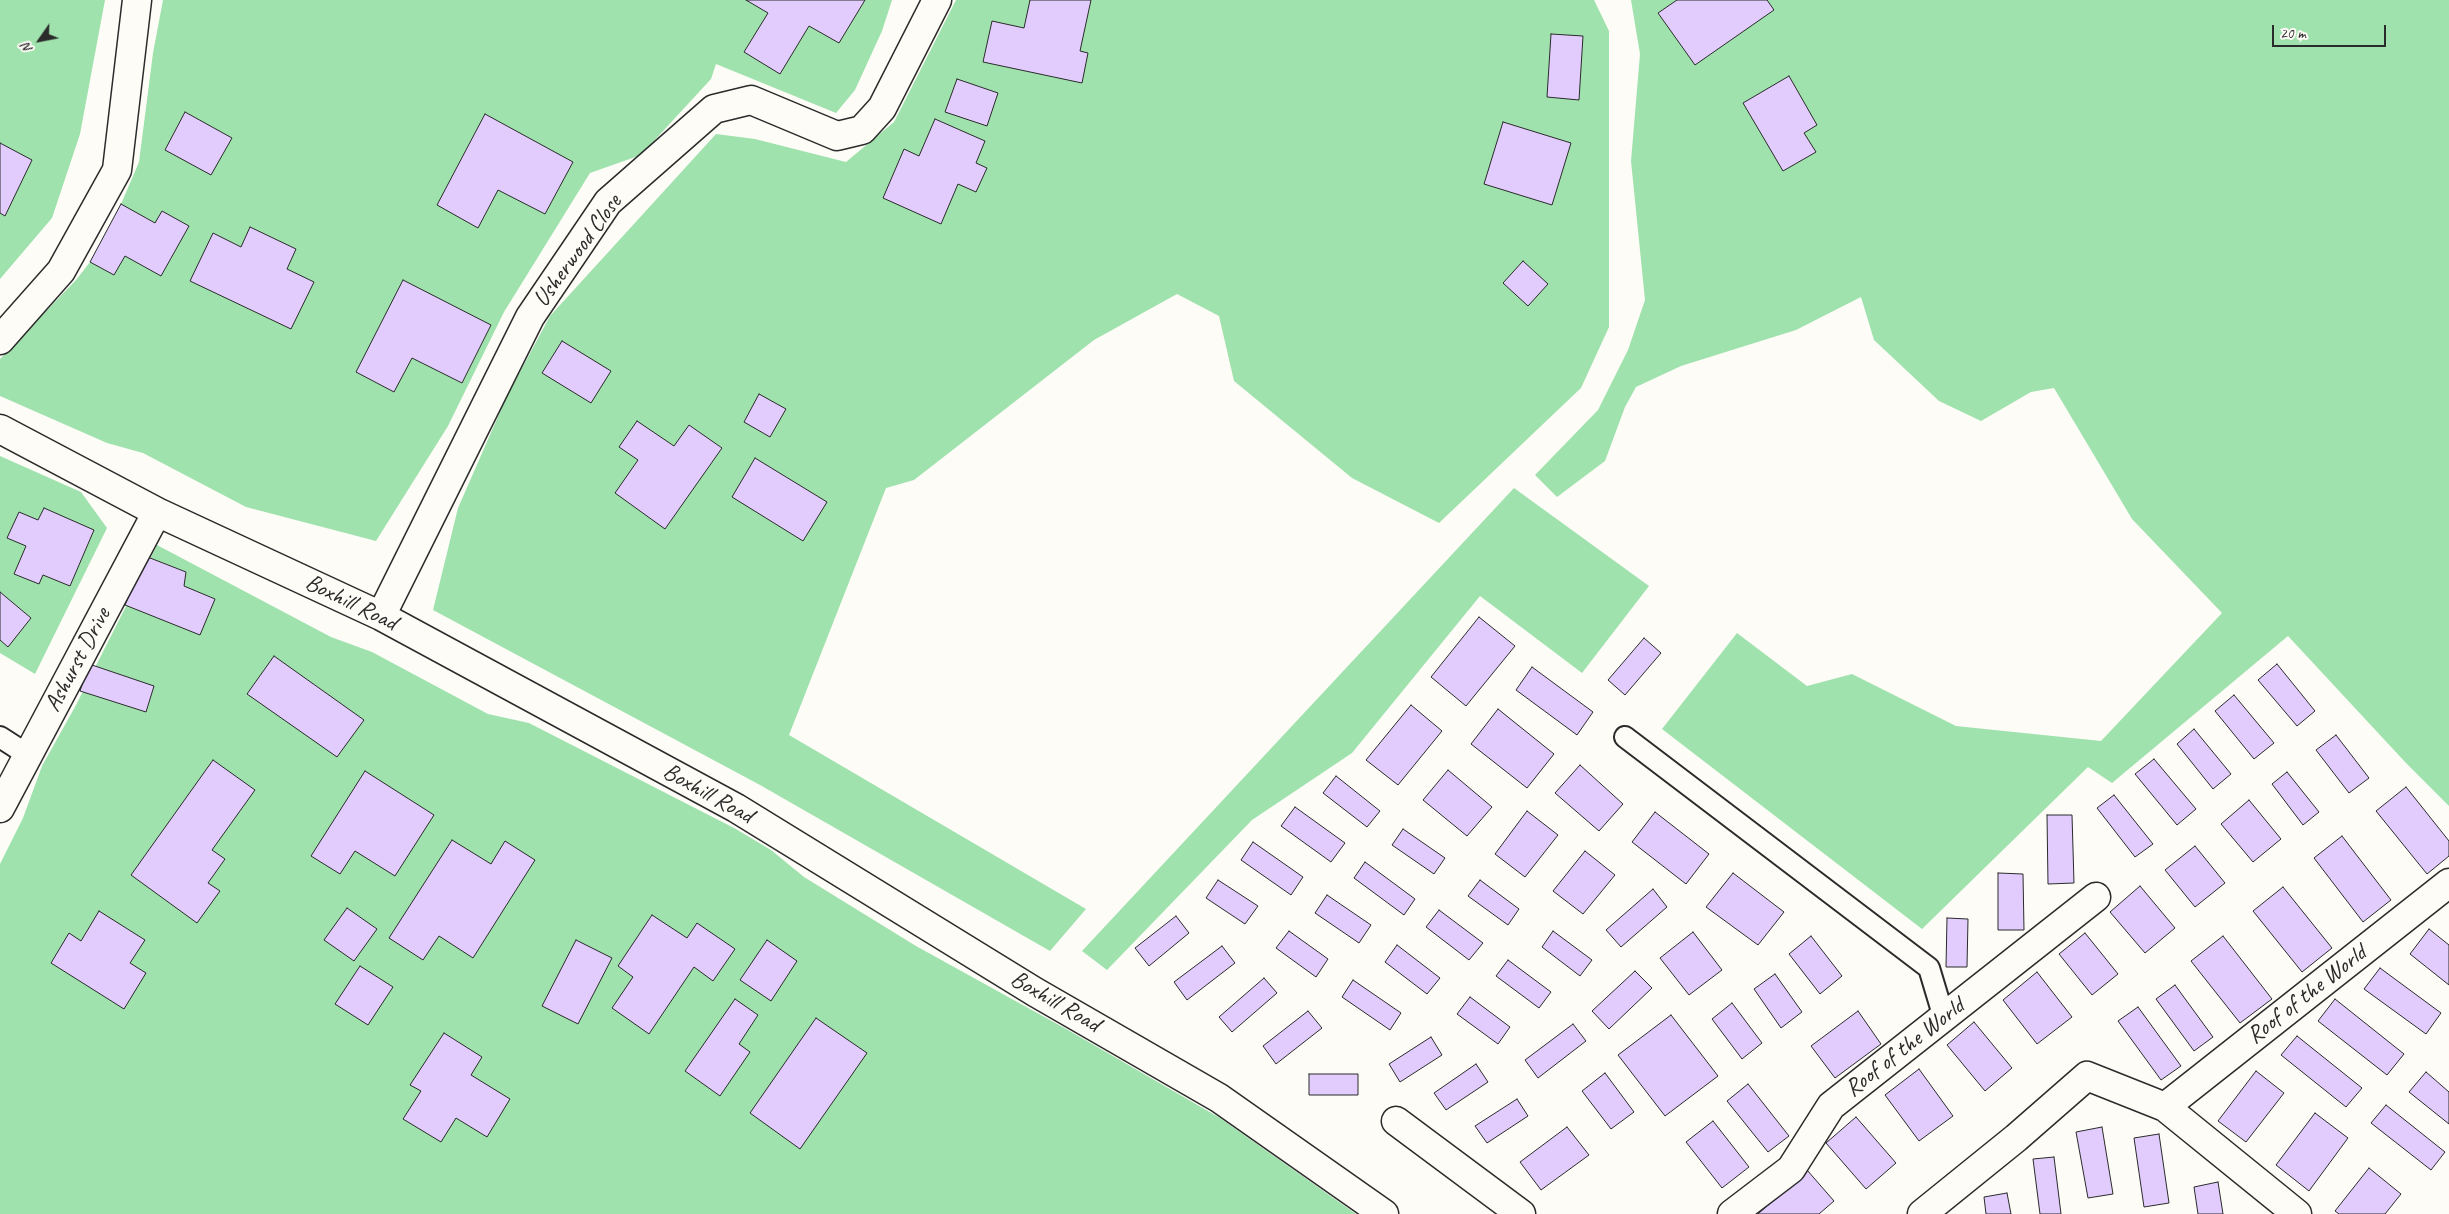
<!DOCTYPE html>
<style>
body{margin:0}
#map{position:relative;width:2449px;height:1214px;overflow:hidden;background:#fdfcf7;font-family:Caveat,sans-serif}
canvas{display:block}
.north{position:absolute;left:15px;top:15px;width:50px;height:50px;-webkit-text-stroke:4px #fdfcf7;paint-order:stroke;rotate:237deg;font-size:14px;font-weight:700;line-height:20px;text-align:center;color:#2b2b2b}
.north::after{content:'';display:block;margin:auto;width:18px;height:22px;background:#2b2b2b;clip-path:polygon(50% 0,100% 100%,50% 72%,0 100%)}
.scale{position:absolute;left:2272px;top:25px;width:114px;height:22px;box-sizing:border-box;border:2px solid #2b2b2b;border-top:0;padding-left:6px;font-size:15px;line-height:18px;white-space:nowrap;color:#2b2b2b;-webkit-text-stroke:4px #fdfcf7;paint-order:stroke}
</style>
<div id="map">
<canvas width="2449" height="1214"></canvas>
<div class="north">N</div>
<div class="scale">20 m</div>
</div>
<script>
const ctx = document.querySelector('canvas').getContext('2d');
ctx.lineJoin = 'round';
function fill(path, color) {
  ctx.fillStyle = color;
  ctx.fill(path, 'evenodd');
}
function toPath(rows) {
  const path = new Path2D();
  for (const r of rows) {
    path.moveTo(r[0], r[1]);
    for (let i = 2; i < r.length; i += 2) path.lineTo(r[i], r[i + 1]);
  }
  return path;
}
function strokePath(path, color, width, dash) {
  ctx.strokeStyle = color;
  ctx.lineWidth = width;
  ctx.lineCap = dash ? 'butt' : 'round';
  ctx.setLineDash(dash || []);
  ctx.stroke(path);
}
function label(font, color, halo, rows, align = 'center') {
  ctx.font = font + ' Caveat,sans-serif';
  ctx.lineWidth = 4.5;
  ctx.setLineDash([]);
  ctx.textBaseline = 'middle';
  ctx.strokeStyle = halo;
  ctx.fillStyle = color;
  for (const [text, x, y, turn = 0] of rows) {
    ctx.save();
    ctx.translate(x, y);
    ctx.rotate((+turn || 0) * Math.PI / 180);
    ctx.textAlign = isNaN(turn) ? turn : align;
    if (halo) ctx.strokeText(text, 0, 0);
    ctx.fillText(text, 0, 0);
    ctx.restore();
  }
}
const green = toPath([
 [0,0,105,0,80,134,52,218,0,279],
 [163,0,892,0,882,31,855,90,836,113,716,64,711,79,641,155,590,173,504,312,448,426,376,541,246,507,143,453,107,443,0,396,0,359,76,280,90,262,121,204,139,162,153,53],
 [956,0,1594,0,1609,31,1609,327,1581,388,1439,523,1352,478,1234,381,1219,316,1177,294,1094,340,914,480,886,488,789,735,1086,909,1050,951,760,785,433,610,458,508,507,396,550,316,716,134,755,139,846,162,894,122],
 [1631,0,2449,0,2449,806,2406,763,2288,636,2112,783,2088,767,1922,929,1662,729,1737,633,1807,686,1852,674,1956,726,2101,741,2222,613,2132,519,2054,388,2031,392,1981,421,1939,401,1874,340,1861,297,1796,330,1681,366,1636,387,1625,407,1605,461,1557,497,1535,475,1598,410,1628,350,1645,300,1631,161,1640,54],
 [0,456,81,492,107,528,35,674,0,653],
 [1514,488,1649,586,1582,673,1480,596,1352,753,1252,820,1107,970,1082,951],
 [157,545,331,637,372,652,488,714,529,723,736,829,771,850,804,877,916,946,1068,1030,1220,1118,1356,1214,0,1214,0,864,23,818,42,766,76,705]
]);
const building = toPath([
 [746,0,865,0,839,43,809,26,780,74,744,52,768,13,746,0],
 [1030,0,1091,0,1080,51,1088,53,1082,83,983,62,992,21,1024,28,1030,0],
 [1677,0,1767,0,1774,10,1695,65,1658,13,1677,0],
 [1551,34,1583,36,1579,100,1547,97,1551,34],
 [1789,76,1817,125,1804,133,1816,152,1783,171,1743,103,1789,76],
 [957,79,998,93,987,126,945,112,957,79],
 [185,112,232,138,211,175,165,150,185,112],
 [485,114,573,162,545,214,498,190,478,228,437,205,485,114],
 [935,119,985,141,976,163,987,168,976,192,958,184,941,224,883,198,904,149,919,156,935,119],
 [1503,122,1571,143,1552,205,1484,184,1503,122],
 [0,143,32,160,5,216,0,213,0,143],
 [121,204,155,223,162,211,189,226,161,276,125,256,114,275,90,262,121,204],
 [250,227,296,249,287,269,314,282,291,329,190,281,213,233,241,247,250,227],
 [1523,261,1548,284,1528,306,1503,283,1523,261],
 [403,280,491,325,462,383,412,358,394,392,356,372,403,280],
 [562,341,611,371,591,403,542,373,562,341],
 [759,394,786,409,770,437,744,422,759,394],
 [637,421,674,446,689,425,722,448,665,529,615,493,638,460,619,447,637,421],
 [755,458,827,502,803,541,732,497,755,458],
 [44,508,94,530,70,586,43,575,39,584,14,574,26,546,7,538,19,512,38,520,44,508],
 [145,556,186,572,184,586,215,599,200,635,125,605,145,556],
 [0,592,31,618,8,647,0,640,0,592],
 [1479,617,1515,646,1466,706,1431,677,1479,617],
 [1644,638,1661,653,1625,695,1608,680,1644,638],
 [274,656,364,720,337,757,247,694,274,656],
 [89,664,154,686,146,712,80,691,89,664],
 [2277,664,2315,711,2297,726,2258,680,2277,664],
 [1532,667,1593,712,1577,735,1516,690,1532,667],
 [2234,695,2274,743,2254,759,2215,711,2234,695],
 [1411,705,1442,731,1398,785,1366,760,1411,705],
 [1498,709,1554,754,1527,788,1471,744,1498,709],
 [2194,729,2231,774,2213,789,2177,744,2194,729],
 [2336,735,2369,778,2349,793,2316,750,2336,735],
 [2154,759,2196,809,2177,825,2135,774,2154,759],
 [213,760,255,790,212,850,225,859,208,883,220,891,197,923,131,875,213,760],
 [1580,765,1623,804,1599,831,1555,793,1580,765],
 [1448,770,1492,807,1467,836,1423,800,1448,770],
 [365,771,434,815,395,876,355,851,340,874,311,856,365,771],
 [2287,772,2319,812,2303,825,2272,784,2287,772],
 [1336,776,1380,811,1367,827,1323,793,1336,776],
 [2406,787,2449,841,2449,856,2427,874,2376,811,2406,787],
 [2114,795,2153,844,2135,857,2097,808,2114,795],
 [2249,800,2281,839,2253,862,2221,824,2249,800],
 [1295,807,1345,843,1331,862,1281,826,1295,807],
 [1527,811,1558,835,1525,877,1495,854,1527,811],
 [1655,812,1709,854,1686,884,1632,842,1655,812],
 [2047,815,2072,815,2074,883,2048,884,2047,815],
 [1403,829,1445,858,1434,874,1392,845,1403,829],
 [2342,836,2391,900,2363,922,2314,858,2342,836],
 [452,840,491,864,505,841,535,860,473,958,439,936,423,960,389,938,452,840],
 [1253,842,1303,877,1291,895,1241,860,1253,842],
 [2195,846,2225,883,2195,907,2165,870,2195,846],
 [1585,851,1615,875,1583,914,1553,891,1585,851],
 [1365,862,1415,899,1404,915,1354,878,1365,862],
 [1733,873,1784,912,1758,945,1706,907,1733,873],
 [1998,873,2023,874,2024,930,1998,930,1998,873],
 [1218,880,1258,906,1245,924,1206,898,1218,880],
 [1480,880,1519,909,1508,925,1468,896,1480,880],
 [2140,886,2175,928,2145,953,2110,912,2140,886],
 [2283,887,2332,948,2302,972,2253,911,2283,887],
 [1653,889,1667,907,1621,947,1606,930,1653,889],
 [1327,895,1371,925,1359,943,1315,913,1327,895],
 [347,908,377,929,354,961,324,940,347,908],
 [1439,910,1483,943,1469,960,1426,927,1439,910],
 [99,911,145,940,130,963,146,973,124,1009,51,963,69,933,81,941,99,911],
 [652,915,687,938,697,923,735,949,713,981,694,967,649,1034,612,1008,633,977,618,966,652,915],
 [1176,916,1189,933,1149,966,1135,948,1176,916],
 [1947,918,1968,919,1967,967,1946,967,1947,918],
 [2429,929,2449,945,2449,985,2410,954,2429,929],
 [1289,931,1328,959,1316,977,1276,948,1289,931],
 [1553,931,1592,960,1580,976,1542,947,1553,931],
 [1693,932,1722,970,1689,995,1660,958,1693,932],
 [2085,933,2118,974,2092,995,2059,954,2085,933],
 [1811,936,1842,976,1820,994,1789,954,1811,936],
 [2223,936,2272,999,2240,1023,2191,961,2223,936],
 [576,940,612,958,578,1024,542,1006,576,940],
 [767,940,797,961,771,1001,740,980,767,940],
 [1397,945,1440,978,1427,994,1385,962,1397,945],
 [1222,946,1235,963,1187,1000,1174,982,1222,946],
 [1508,960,1551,992,1539,1008,1496,976,1508,960],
 [360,966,393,987,368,1025,335,1004,360,966],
 [2380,968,2441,1013,2426,1034,2364,989,2380,968],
 [1635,971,1652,988,1609,1029,1592,1011,1635,971],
 [2037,972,2072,1017,2037,1044,2003,1000,2037,972],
 [1775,974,1802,1012,1781,1028,1754,989,1775,974],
 [1264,978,1277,993,1232,1032,1219,1017,1264,978],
 [1353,980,1401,1013,1390,1030,1342,997,1353,980],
 [2175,985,2213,1037,2194,1051,2156,999,2175,985],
 [1470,997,1510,1027,1498,1044,1457,1014,1470,997],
 [735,999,758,1015,739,1044,750,1052,720,1096,685,1071,735,999],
 [2335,999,2404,1054,2387,1075,2318,1021,2335,999],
 [1732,1003,1762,1043,1742,1059,1712,1019,1732,1003],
 [2138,1007,2181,1066,2161,1080,2118,1021,2138,1007],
 [1308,1011,1322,1028,1276,1064,1263,1046,1308,1011],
 [1858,1011,1881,1044,1835,1078,1811,1046,1858,1011],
 [1671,1015,1718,1076,1665,1116,1618,1055,1671,1015],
 [816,1018,867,1053,800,1149,750,1113,816,1018],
 [1974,1022,2012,1068,1985,1091,1947,1045,1974,1022],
 [1573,1024,1586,1041,1538,1078,1525,1060,1573,1024],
 [444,1033,482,1057,471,1075,510,1099,487,1137,456,1118,441,1142,403,1119,421,1091,410,1085,444,1033],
 [2297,1036,2362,1088,2346,1107,2281,1055,2297,1036],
 [1431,1037,1442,1055,1400,1082,1389,1064,1431,1037],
 [1476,1064,1488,1082,1446,1110,1434,1093,1476,1064],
 [1919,1069,1953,1116,1919,1141,1885,1095,1919,1069],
 [2256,1071,2284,1093,2246,1142,2218,1121,2256,1071],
 [2426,1072,2449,1092,2449,1124,2409,1092,2426,1072],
 [1605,1073,1634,1112,1611,1129,1582,1091,1605,1073],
 [1309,1074,1358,1074,1358,1095,1309,1095,1309,1074],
 [1748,1084,1789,1136,1768,1152,1727,1101,1748,1084],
 [1517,1099,1528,1116,1487,1143,1475,1126,1517,1099],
 [2386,1105,2445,1152,2431,1170,2371,1123,2386,1105],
 [2315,1113,2348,1138,2309,1191,2276,1165,2315,1113],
 [1856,1117,1896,1163,1866,1189,1826,1143,1856,1117],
 [1713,1121,1749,1167,1722,1188,1686,1142,1713,1121],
 [1567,1127,1589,1155,1541,1190,1520,1162,1567,1127],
 [2102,1127,2113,1194,2088,1198,2076,1132,2102,1127],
 [2159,1134,2169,1203,2144,1207,2134,1138,2159,1134],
 [2054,1157,2061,1214,2040,1214,2033,1159,2054,1157],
 [2369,1168,2401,1194,2385,1214,2339,1214,2335,1211,2369,1168],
 [1807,1170,1834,1201,1819,1214,1758,1214,1807,1170],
 [2218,1182,2223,1214,2198,1214,2194,1187,2218,1182],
 [2007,1193,2011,1214,1986,1214,1984,1197,2007,1193]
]);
const service = toPath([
 [0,737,28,755],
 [1625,737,1929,968,1944,1018]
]);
const minor = toPath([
 [0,340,61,271,117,170,137,0],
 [0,429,157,512,381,616,736,808,1035,992,1219,1098,1384,1214],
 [381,616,530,317,608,202,714,109,751,100,837,136,862,130,882,108,937,0],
 [0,808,157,512],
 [2165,1107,2449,883],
 [1396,1121,1521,1214],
 [1732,1214,1791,1169,1831,1106,2096,897],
 [1922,1214,2016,1138,2087,1076,2165,1107,2297,1214]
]);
const streetNames = [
 ["Usherwood Close",578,251,-54],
 ["Boxhill Road",351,603,26],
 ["Ashurst Drive",78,660,-62],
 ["Boxhill Road",708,794,29],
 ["Roof of the World",2307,995,-38],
 ["Boxhill Road",1055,1002,30],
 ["Roof of the World",1905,1048,-38]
];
fill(green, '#a0e2ad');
fill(building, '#e1ccfd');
strokePath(building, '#2b2b2b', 1);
strokePath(service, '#2b2b2b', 24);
strokePath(minor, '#2b2b2b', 31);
strokePath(service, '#fdfcf7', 20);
strokePath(minor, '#fdfcf7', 28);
label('24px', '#2b2b2b', '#fdfcf7', streetNames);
</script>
